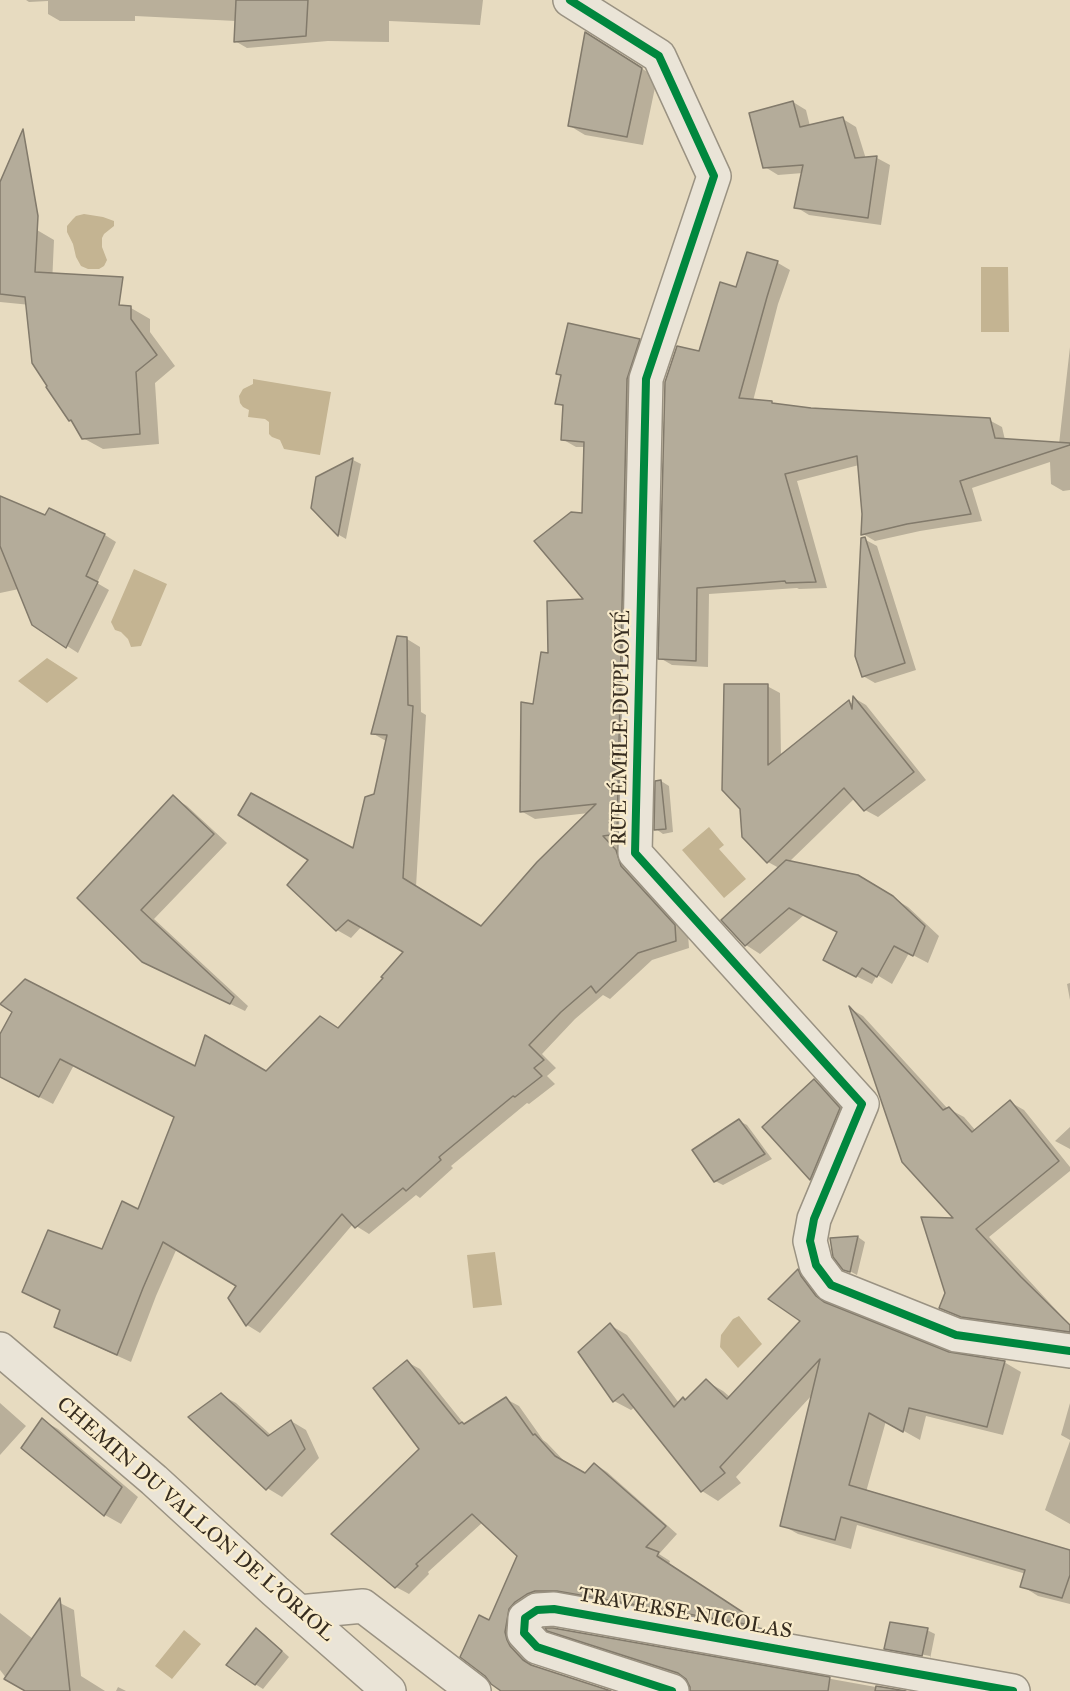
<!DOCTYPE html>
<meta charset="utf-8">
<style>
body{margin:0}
canvas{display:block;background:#e7dbc0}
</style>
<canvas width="1070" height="1691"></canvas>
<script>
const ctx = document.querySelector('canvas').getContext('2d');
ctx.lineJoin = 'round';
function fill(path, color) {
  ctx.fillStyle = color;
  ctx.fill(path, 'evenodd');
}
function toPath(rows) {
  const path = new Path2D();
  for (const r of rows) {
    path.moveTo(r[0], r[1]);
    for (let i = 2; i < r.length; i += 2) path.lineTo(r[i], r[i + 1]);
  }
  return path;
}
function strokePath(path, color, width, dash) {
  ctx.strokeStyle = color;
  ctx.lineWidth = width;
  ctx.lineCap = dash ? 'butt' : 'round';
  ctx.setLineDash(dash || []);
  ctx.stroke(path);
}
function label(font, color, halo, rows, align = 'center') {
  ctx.font = font + ' "IM FELL Great Primer",serif';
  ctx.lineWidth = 4.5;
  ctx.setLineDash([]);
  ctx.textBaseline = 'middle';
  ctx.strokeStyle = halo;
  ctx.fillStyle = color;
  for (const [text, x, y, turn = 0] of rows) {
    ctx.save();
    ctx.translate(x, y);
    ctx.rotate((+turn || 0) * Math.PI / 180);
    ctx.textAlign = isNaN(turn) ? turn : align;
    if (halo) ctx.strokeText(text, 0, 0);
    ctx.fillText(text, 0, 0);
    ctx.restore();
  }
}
const water = toPath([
 [84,214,103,217,114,221,114,226,104,234,102,238,102,247,107,260,104,266,99,269,88,269,81,266,76,257,73,244,67,232,67,226,73,219,76,216],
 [981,267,1008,267,1009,332,981,332],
 [253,379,331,392,320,455,284,449,280,440,272,437,269,434,269,422,265,419,248,417,249,410,243,407,240,403,239,396,243,389,253,384],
 [134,569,167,584,141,646,131,647,128,639,121,632,115,630,111,622],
 [47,658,78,678,47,703,18,681],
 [709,827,724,845,719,849,746,879,724,898,682,850],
 [495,1252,502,1305,473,1308,467,1255],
 [739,1316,762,1344,738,1368,720,1347,721,1335,733,1319],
 [184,1630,201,1644,172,1679,155,1666]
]);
const shadow = toPath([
 [26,0,483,0,480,25,389,21,389,42,328,41,247,48,235,41,236,21,135,16,135,21,60,21,48,14,48,1,29,2],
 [601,43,657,78,643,145,585,135,570,126],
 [793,102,806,110,810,126,843,119,856,127,866,159,877,158,890,165,881,225,809,215,796,207,803,173,778,175,765,167],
 [37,230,54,240,51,307,0,302,0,232],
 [748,254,778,263,790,270,778,304,753,401,771,402,776,405,810,409,989,420,1002,427,1005,440,1059,444,1070,347,1070,490,1063,491,1051,484,1050,462,972,488,982,521,920,531,875,541,863,534,864,514,859,465,797,481,827,588,799,589,797,588,709,594,708,667,672,665,660,658,700,353,737,289],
 [131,308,150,319,150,332,175,366,155,383,159,444,103,449,83,438,74,422,70,420],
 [639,340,653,348,630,841,615,843,630,859,688,934,689,948,652,960,610,999,603,995,575,1019,542,1054,556,1068,547,1076,555,1084,529,1104,527,1103,451,1166,453,1168,420,1198,416,1195,369,1234,353,1224,260,1333,247,1325,230,1298,238,1285,177,1248,156,1296,131,1362,69,1334,56,1327,103,1250,138,1211,175,1117,74,1065,53,1104,0,1077,0,1039,195,1068,266,1073,339,1029,406,952,362,926,351,938,337,930,289,885,354,850,375,795,386,741,372,733,407,639,420,647,421,712,426,715,416,887,481,927,589,813,535,819,521,811,534,705,550,655,586,600,583,514,585,447,576,447,562,439,564,407,557,403],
 [353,460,361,464,346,539,339,535,313,508,317,478],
 [0,504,105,535,116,542,97,583,109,590,78,653,33,624,19,589,0,593],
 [864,539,877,546,916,670,875,683,863,676],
 [767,686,780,693,781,757,849,702,854,704,854,698,866,705,926,780,878,817,865,810,855,798,789,862,857,877,908,907,939,936,928,963,909,953,892,984,877,975,872,984,840,968,839,933,804,915,760,954,746,945,779,868,768,862],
 [661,781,669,786,673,832,663,834,656,829],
 [173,797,187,806,227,843,154,919,248,1006,245,1011,158,969,79,898],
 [1070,983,1070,1000,1067,984],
 [851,1009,863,1016,948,1109,949,1109,964,1117,976,1131,1010,1102,1024,1110,1070,1167,1070,1171,989,1237,1070,1325,1070,1337,976,1324,955,1315,941,1307,946,1293,957,1220],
 [814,1081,827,1088,852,1116,823,1186,811,1179,764,1127],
 [739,1121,747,1125,772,1159,723,1185,715,1181],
 [1070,1127,1070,1149,1055,1141],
 [858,1237,865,1242,857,1275,844,1268,831,1240],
 [798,1270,814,1280,817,1287,833,1307,949,1354,1004,1362,1021,1372,1003,1435,926,1416,920,1440,886,1421,866,1492,1070,1552,1070,1604,1038,1596,1022,1586,1026,1574,857,1525,851,1549,798,1534,782,1525,813,1394,736,1477,741,1483,718,1501,702,1491,635,1407,631,1410,614,1401,610,1325,627,1335,679,1403,686,1401,706,1381,723,1391,730,1397,803,1321],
 [407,1362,420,1369,465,1425,506,1399,519,1406,543,1440,547,1443,567,1464,586,1474,595,1464,607,1472,677,1534,659,1554,670,1561,669,1564,759,1623,758,1630,571,1597,519,1648,535,1668,607,1691,503,1691,486,1675,490,1622,518,1556,483,1522,428,1572,429,1574,409,1594,396,1587,421,1449],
 [221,1395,236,1403,271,1435,291,1421,306,1430,319,1458,282,1497,267,1488],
 [0,1403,26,1426,0,1455],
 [1070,1403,1070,1440,1061,1435],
 [42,1420,58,1429,138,1497,121,1524,105,1515,23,1448],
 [1070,1441,1070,1524,1045,1510],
 [60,1603,74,1610,81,1676,105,1691,28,1691,7,1679,0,1670,0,1613,33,1639],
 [553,1629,898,1691,691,1691,687,1678,562,1637,549,1630],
 [256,1630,264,1634,289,1657,263,1689,255,1684],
 [927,1630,935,1634,930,1659,892,1652,930,1659,930,1656,892,1649,892,1652,885,1648],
 [118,1687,126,1691,116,1691]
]);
const building = toPath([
 [236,0,308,0,306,36,234,42,236,0],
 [585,32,642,68,627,137,568,126,585,32],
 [793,101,800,127,843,117,855,158,877,156,868,218,794,208,803,165,763,168,749,113,793,101],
 [23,129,38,216,35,272,123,277,119,305,131,306,131,319,157,355,136,372,140,434,82,439,71,420,69,421,46,387,47,386,32,363,25,297,0,294,0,182,23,129],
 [747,252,778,261,767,297,739,398,772,401,772,403,811,408,990,418,995,438,1070,443,1070,445,960,481,971,514,907,524,861,535,862,514,857,456,785,474,816,582,786,583,785,581,697,588,696,661,658,659,665,382,677,346,699,351,720,282,736,287,747,252],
 [568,323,640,339,627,379,617,834,603,836,616,850,621,866,675,925,676,941,638,953,596,993,591,986,561,1012,529,1045,544,1060,534,1068,542,1076,515,1097,513,1096,439,1157,441,1160,406,1191,403,1188,355,1228,342,1214,246,1326,228,1298,236,1286,163,1242,143,1288,117,1355,54,1327,60,1310,22,1292,48,1230,102,1249,122,1201,138,1209,174,1117,60,1059,39,1097,0,1077,0,1034,12,1012,0,1004,25,979,195,1066,205,1035,266,1071,320,1016,338,1028,383,978,381,977,403,952,348,920,336,931,287,885,308,860,238,815,251,793,353,848,365,797,374,794,387,735,371,734,397,636,407,637,408,705,413,706,403,878,481,926,537,862,596,804,520,812,521,702,533,704,541,652,548,653,547,601,583,599,534,541,571,512,582,513,584,442,561,440,563,405,555,404,561,375,556,374,568,323],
 [353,458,338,536,311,508,316,477,353,458],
 [0,496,45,515,49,508,105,534,86,576,98,582,66,648,32,625,0,546,0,496],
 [865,537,905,663,862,677,855,656,861,538,865,537],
 [724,684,768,684,768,765,849,700,852,709,853,696,914,772,864,811,844,788,767,863,742,837,740,809,722,790,724,684],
 [661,780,666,829,654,830,655,781,661,780],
 [173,795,214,834,141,910,234,997,230,1004,142,962,77,898,173,795],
 [786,860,858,875,893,896,925,926,913,956,894,946,877,977,862,968,856,977,823,960,837,932,789,908,745,946,721,920,786,860],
 [849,1006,943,1110,949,1107,972,1132,1010,1100,1059,1161,976,1229,1021,1277,1070,1325,1070,1332,961,1317,939,1308,945,1293,921,1217,953,1218,902,1162,849,1006],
 [814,1079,840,1108,810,1180,762,1127,814,1079],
 [739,1119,765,1154,714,1182,692,1150,739,1119],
 [858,1236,850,1272,843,1270,833,1257,830,1238,858,1236],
 [798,1269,801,1276,816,1296,824,1302,949,1352,1005,1361,987,1427,909,1408,903,1432,869,1413,849,1485,1070,1550,1070,1575,1062,1598,1020,1587,1025,1570,841,1517,835,1540,780,1526,820,1359,720,1467,725,1473,701,1492,623,1394,613,1402,578,1352,610,1323,674,1407,683,1397,685,1400,706,1379,727,1399,800,1321,768,1299,798,1269],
 [407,1360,459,1424,462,1422,464,1424,506,1397,533,1435,535,1434,555,1456,585,1473,594,1463,666,1526,646,1547,659,1552,657,1556,747,1615,745,1624,557,1591,535,1591,527,1594,515,1602,509,1609,505,1632,507,1640,510,1646,523,1660,531,1665,611,1691,501,1691,491,1684,485,1676,460,1657,479,1615,489,1620,517,1556,472,1514,416,1564,418,1566,395,1588,331,1534,419,1449,373,1388,407,1360],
 [221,1393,268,1436,291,1420,305,1449,266,1490,188,1417,221,1393],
 [42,1418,122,1487,104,1516,21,1448,42,1418],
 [60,1598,70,1691,25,1691,4,1679,60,1598],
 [890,1622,928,1628,922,1656,884,1649,890,1622],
 [256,1628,282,1651,255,1685,226,1665,256,1628],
 [545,1628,553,1628,830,1677,828,1691,690,1691,690,1687,686,1679,678,1673,547,1631,545,1628],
 [876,1686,906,1691,875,1691,876,1686]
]);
const minor = toPath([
 [570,0,659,56,714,176,646,379,635,853,862,1104,814,1219,810,1241,816,1265,831,1285,956,1335,1070,1351],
 [299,1612,363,1606,474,1691],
 [672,1691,537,1647,524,1633,525,1618,537,1610,554,1609,1013,1691]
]);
const tertiary = toPath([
 [0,1349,154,1480,275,1591,389,1691]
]);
const cycleway = toPath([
 [570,0,659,56,714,176,646,379,635,853,862,1104,814,1219,810,1241,816,1265,831,1285,956,1335,1070,1351],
 [672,1691,537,1647,524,1633,525,1618,537,1610,554,1609,1013,1691]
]);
const streetNames = [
 ["RUE ÉMILE DUPLOYÉ",622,728,-89],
 ["CHEMIN DU VALLON DE L'ORIOL",195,1520,41],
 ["TRAVERSE NICOLAS",685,1614,10]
];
fill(water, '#c4b492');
fill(shadow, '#0003');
fill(building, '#b4ac9a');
strokePath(building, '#827a6b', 1.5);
strokePath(minor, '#9a9282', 36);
strokePath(tertiary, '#9a9282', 36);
strokePath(minor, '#eae4d7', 33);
strokePath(tertiary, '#eae4d7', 33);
strokePath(cycleway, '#00873e', 8);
label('21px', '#362c1f', '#f9eccc', streetNames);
</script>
